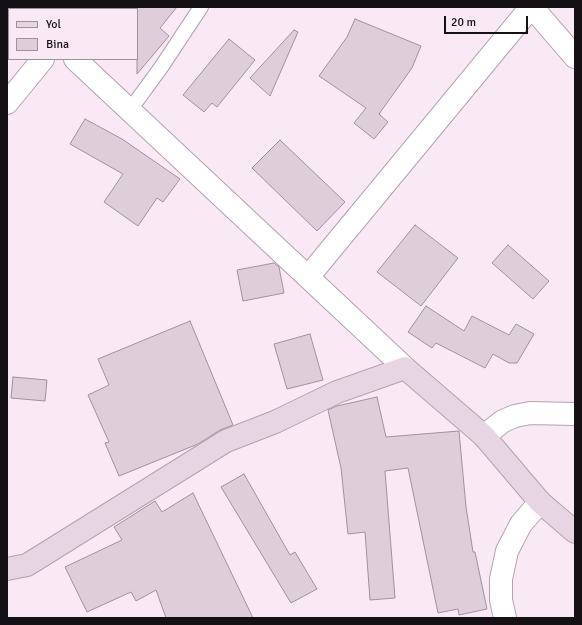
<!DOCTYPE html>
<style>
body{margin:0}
#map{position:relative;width:582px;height:625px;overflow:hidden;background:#f8e9f5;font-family:Signika,sans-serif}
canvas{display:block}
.frame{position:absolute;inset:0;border:8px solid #151014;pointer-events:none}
.legend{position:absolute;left:8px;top:8px;width:130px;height:52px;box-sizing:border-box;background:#f8e9f5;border:1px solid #9d929b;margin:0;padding:5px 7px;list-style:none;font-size:12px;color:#151014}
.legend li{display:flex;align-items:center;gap:8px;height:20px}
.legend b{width:20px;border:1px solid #9d929b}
.scale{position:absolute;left:444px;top:16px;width:84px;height:18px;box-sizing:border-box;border:2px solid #151014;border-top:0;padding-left:5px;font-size:12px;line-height:14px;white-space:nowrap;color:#151014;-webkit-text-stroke:3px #f8e9f5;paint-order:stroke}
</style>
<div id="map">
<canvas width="582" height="625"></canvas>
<div class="frame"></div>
<ul class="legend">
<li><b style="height:5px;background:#e7d5e3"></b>Yol</li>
<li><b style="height:11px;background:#ddced9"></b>Bina</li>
</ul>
<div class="scale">20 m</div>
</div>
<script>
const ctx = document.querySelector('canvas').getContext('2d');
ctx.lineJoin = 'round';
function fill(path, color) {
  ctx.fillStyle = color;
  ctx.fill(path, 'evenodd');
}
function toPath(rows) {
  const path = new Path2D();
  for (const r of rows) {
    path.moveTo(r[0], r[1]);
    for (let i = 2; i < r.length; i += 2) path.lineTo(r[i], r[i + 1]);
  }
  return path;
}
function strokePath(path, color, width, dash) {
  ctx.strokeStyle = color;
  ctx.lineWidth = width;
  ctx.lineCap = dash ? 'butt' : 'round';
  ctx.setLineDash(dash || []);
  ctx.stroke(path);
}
const building = toPath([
 [137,7,177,7,160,28,169,36,137,74,137,7],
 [355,19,421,46,412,68,379,114,388,122,374,139,354,123,366,108,319,76,347,37,355,19],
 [294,30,298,32,270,96,250,78,294,30],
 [229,39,255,60,217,107,212,103,204,112,183,95,229,39],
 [85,119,122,139,180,179,163,202,157,198,138,226,104,202,123,174,70,144,85,119],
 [280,140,345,202,317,231,252,168,280,140],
 [415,225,458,258,421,306,377,272,415,225],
 [508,245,549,281,533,299,492,263,508,245],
 [274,263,279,267,284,293,243,301,237,270,274,263],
 [426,306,464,331,472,316,509,335,516,324,534,334,517,363,509,363,493,354,485,368,436,343,432,348,408,332,426,306],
 [190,321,233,425,220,430,198,444,119,476,105,443,109,442,88,395,109,385,98,359,190,321],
 [310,334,323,380,287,389,274,344,310,334],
 [13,377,47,380,45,401,11,398,13,377],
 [377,397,386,437,459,431,466,507,473,552,475,552,487,609,459,615,458,609,438,613,408,468,385,471,395,598,370,600,365,532,348,534,341,468,328,410,337,406,377,397],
 [244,474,290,555,295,552,317,589,291,603,221,487,244,474],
 [193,493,253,618,166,618,156,590,136,601,131,592,87,612,65,567,122,540,114,527,155,501,162,512,193,493]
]);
const lane = toPath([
 [130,110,162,66,201,7]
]);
const street = toPath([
 [28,7,30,9],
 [532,7,575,57],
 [75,59,405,368],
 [7,103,43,59],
 [308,277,531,7],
 [484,436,503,421,515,416,530,413,575,414],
 [505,618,501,600,501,579,507,551,521,524,540,502]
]);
const secondary = toPath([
 [7,569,27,565,226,441,275,422,337,392,405,368,484,436,540,502,575,532]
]);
fill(building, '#ddced9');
strokePath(building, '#a0929c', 1);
strokePath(lane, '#b2a3ae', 16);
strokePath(street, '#b2a3ae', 24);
strokePath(secondary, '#b2a3ae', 24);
strokePath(lane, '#fff', 14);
strokePath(street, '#fff', 22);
strokePath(secondary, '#e7d5e3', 22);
</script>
